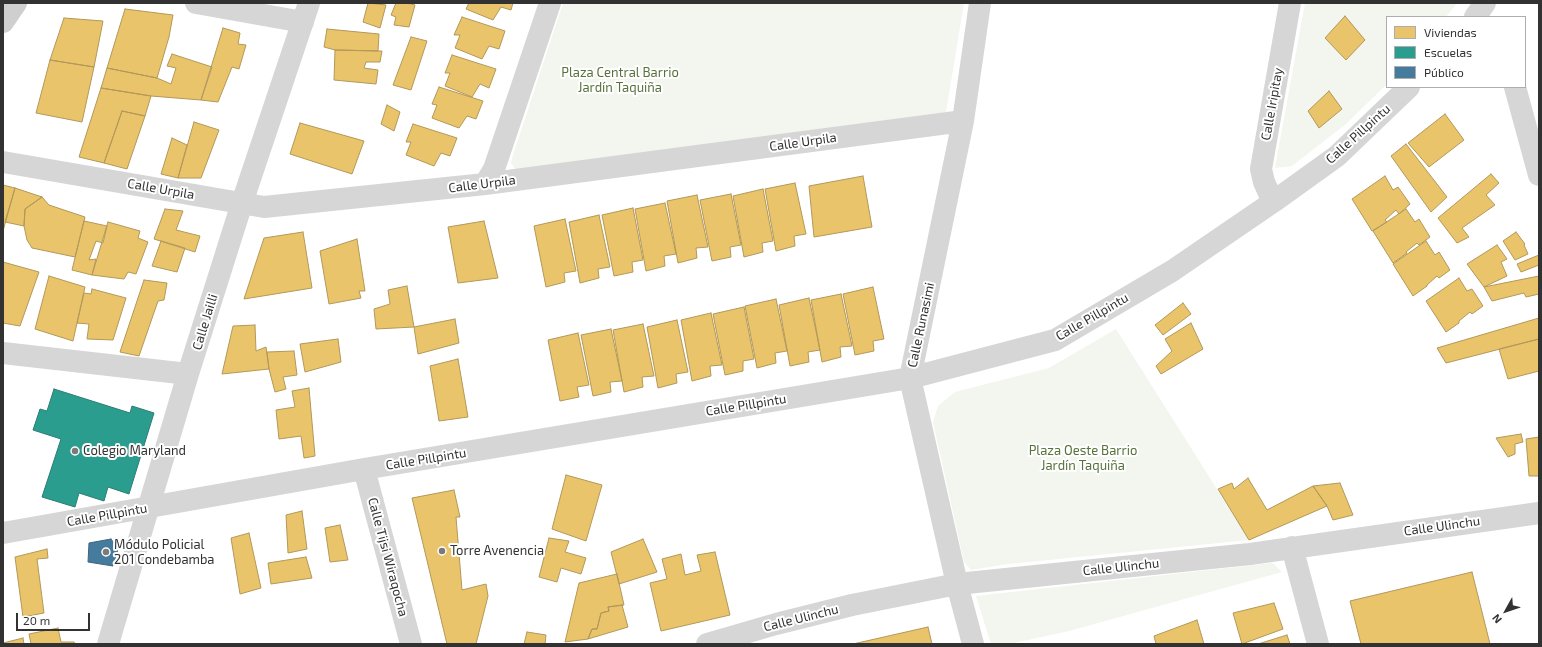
<!DOCTYPE html>
<meta charset="utf-8">
<style>
body{margin:0}
#map{position:relative;width:1542px;height:647px;overflow:hidden;background:#fff;font-family:"Exo 2",sans-serif}
canvas{display:block}
.frame{position:absolute;inset:0;border:4px solid #323232;pointer-events:none}
.legend{position:absolute;left:1386px;top:16px;width:140px;height:72px;box-sizing:border-box;background:#fff;border:1px solid #adadad;margin:0;padding:5px 7px;list-style:none;font-size:12px;color:#323232}
.legend li{display:flex;align-items:center;gap:8px;height:20px}
.legend b{width:20px;border:1px solid #adadad}
.north{position:absolute;left:1486px;top:591px;width:40px;height:40px;-webkit-text-stroke:3px #fff;paint-order:stroke;rotate:230deg;font-size:11px;font-weight:700;line-height:16px;text-align:center;color:#323232}
.north::after{content:'';display:block;margin:auto;width:14px;height:18px;background:#323232;clip-path:polygon(50% 0,100% 100%,50% 72%,0 100%)}
.scale{position:absolute;left:16px;top:613px;width:74px;height:18px;box-sizing:border-box;border:2px solid #323232;border-top:0;padding-left:5px;font-size:12px;line-height:14px;white-space:nowrap;color:#323232;-webkit-text-stroke:3px #fff;paint-order:stroke}
</style>
<div id="map">
<canvas width="1542" height="647"></canvas>
<div class="frame"></div>
<ul class="legend">
<li><b style="height:11px;background:#e9c46a"></b>Viviendas</li>
<li><b style="height:11px;background:#2a9d8f"></b>Escuelas</li>
<li><b style="height:11px;background:#457b9d"></b>Público</li>
</ul>
<div class="north">N</div>
<div class="scale">20 m</div>
</div>
<script>
const ctx = document.querySelector('canvas').getContext('2d');
ctx.lineJoin = 'round';
function fill(path, color) {
  ctx.fillStyle = color;
  ctx.fill(path, 'evenodd');
}
function toPath(rows) {
  const path = new Path2D();
  for (const r of rows) {
    path.moveTo(r[0], r[1]);
    for (let i = 2; i < r.length; i += 2) path.lineTo(r[i], r[i + 1]);
  }
  return path;
}
function strokePath(path, color, width, dash) {
  ctx.strokeStyle = color;
  ctx.lineWidth = width;
  ctx.lineCap = dash ? 'butt' : 'round';
  ctx.setLineDash(dash || []);
  ctx.stroke(path);
}
function label(font, color, halo, rows, align = 'center') {
  ctx.font = font + ' "Exo 2",sans-serif';
  ctx.lineWidth = 4;
  ctx.setLineDash([]);
  ctx.textBaseline = 'middle';
  ctx.strokeStyle = halo;
  ctx.fillStyle = color;
  for (const [text, x, y, turn = 0] of rows) {
    ctx.save();
    ctx.translate(x, y);
    ctx.rotate((+turn || 0) * Math.PI / 180);
    ctx.textAlign = isNaN(turn) ? turn : align;
    if (halo) ctx.strokeText(text, 0, 0);
    ctx.fillText(text, 0, 0);
    ctx.restore();
  }
}
const green = toPath([
 [563,3,964,3,946,112,516,170,511,163,512,158],
 [1305,3,1457,3,1446,17,1387,17,1387,84,1346,124,1292,166,1275,168],
 [1116,329,1249,540,1008,564,971,570,964,562,933,422,938,406,955,392,1049,368],
 [1273,563,1282,572,1069,631,1009,644,991,644,976,596]
]);
const homes = toPath([
 [368,3,386,5,380,28,363,22,368,3],
 [396,3,407,3,415,5,409,27,394,25,396,17,391,15,396,3],
 [469,3,513,3,511,10,501,7,493,20,466,9,469,3],
 [125,9,173,15,169,37,157,78,107,68,125,9],
 [1345,16,1365,40,1346,60,1325,38,1345,16],
 [462,17,505,31,499,49,489,46,482,59,455,48,460,35,454,35,462,17],
 [64,18,103,21,94,67,50,60,64,18],
 [223,28,240,33,238,44,246,45,239,69,232,67,218,102,201,100,223,28],
 [327,29,379,34,378,51,335,50,324,47,327,29],
 [411,37,427,41,411,90,393,85,411,37],
 [335,50,382,51,380,62,366,62,364,68,378,70,376,84,334,80,335,50],
 [172,54,212,67,201,100,151,96,101,88,107,68,157,78,171,84,176,68,167,66,172,54],
 [452,55,496,69,489,88,480,84,472,97,445,86,450,73,445,73,452,55],
 [50,60,94,67,82,122,36,113,50,60],
 [439,87,483,101,476,119,467,116,459,128,432,118,437,105,432,104,439,87],
 [101,88,151,96,145,116,122,111,104,163,79,157,101,88],
 [1329,91,1342,109,1319,128,1308,111,1329,91],
 [387,105,400,112,394,131,381,124,387,105],
 [122,111,145,116,127,169,104,163,122,111],
 [1445,114,1464,140,1429,167,1408,143,1445,114],
 [194,122,219,130,201,178,178,178,194,122],
 [300,123,364,141,352,174,290,154,300,123],
 [413,124,457,138,450,156,441,153,434,166,406,155,411,142,406,142,413,124],
 [172,138,187,145,178,178,161,174,172,138],
 [1406,144,1447,197,1431,212,1391,156,1406,144],
 [1491,174,1499,183,1486,195,1495,205,1462,228,1469,237,1457,243,1438,218,1491,174],
 [863,176,872,227,814,237,809,186,863,176],
 [1385,176,1393,190,1398,187,1410,204,1399,214,1396,210,1385,220,1387,222,1372,231,1352,199,1385,176],
 [795,183,806,234,794,236,795,246,776,251,765,189,795,183],
 [3,185,15,188,3,231,3,185],
 [15,188,42,197,25,209,24,226,5,222,15,188],
 [763,189,773,241,762,243,763,252,744,257,733,196,763,189],
 [731,194,741,245,730,247,731,257,712,261,700,200,731,194],
 [697,195,708,247,696,248,697,258,678,263,667,201,697,195],
 [42,197,49,205,85,217,75,257,32,248,27,240,24,226,25,209,42,197],
 [665,203,676,254,664,256,665,266,646,271,635,209,665,203],
 [633,208,643,260,632,262,633,272,614,276,602,215,633,208],
 [165,209,183,211,176,230,200,236,195,252,154,239,165,209],
 [1406,209,1415,222,1419,219,1430,237,1419,245,1417,243,1406,252,1407,253,1393,263,1373,231,1406,209],
 [599,215,610,267,598,269,599,278,580,283,569,222,599,215],
 [565,219,576,271,564,273,565,282,546,287,534,226,565,219],
 [84,221,107,226,103,243,96,241,89,260,96,259,92,275,72,270,84,221],
 [484,221,498,278,458,283,448,227,484,221],
 [108,222,140,231,138,238,148,242,136,274,128,272,124,279,92,275,108,222],
 [303,232,312,288,244,299,264,238,303,232],
 [1516,232,1525,244,1524,245,1528,254,1515,260,1503,241,1516,232],
 [357,239,365,291,359,291,361,298,329,304,320,251,357,239],
 [161,241,185,248,177,272,152,266,161,241],
 [1426,241,1435,255,1439,252,1450,270,1439,278,1437,276,1427,285,1427,286,1413,296,1393,264,1426,241],
 [1497,245,1507,259,1501,262,1507,276,1484,287,1467,264,1497,245],
 [1539,255,1539,265,1521,272,1517,264,1539,255],
 [3,262,39,272,20,326,3,323,3,262],
 [49,276,85,287,73,341,35,329,49,276],
 [1539,276,1539,294,1526,297,1524,293,1492,301,1484,287,1539,276],
 [1459,278,1467,291,1472,289,1483,306,1472,314,1470,312,1459,321,1459,323,1446,332,1426,301,1459,278],
 [144,280,167,283,164,300,158,301,139,356,120,352,144,280],
 [407,286,414,327,376,329,374,309,390,304,388,290,407,286],
 [873,287,884,339,873,341,874,351,855,355,843,294,873,287],
 [92,289,126,298,113,340,87,339,89,324,77,323,84,293,91,294,92,289],
 [841,294,852,346,840,347,841,357,822,362,811,300,841,294],
 [809,298,820,350,808,352,809,362,790,366,779,305,809,298],
 [776,299,787,351,775,353,776,363,757,368,745,306,776,299],
 [1183,303,1191,314,1163,335,1155,325,1183,303],
 [744,307,754,359,743,361,743,371,725,375,713,314,744,307],
 [711,313,722,365,710,366,711,376,692,381,681,320,711,313],
 [1539,318,1539,339,1446,363,1437,348,1539,318],
 [455,319,459,343,418,354,414,327,455,319],
 [677,320,688,372,676,374,677,383,658,388,647,327,677,320],
 [1191,323,1203,349,1161,374,1156,366,1172,351,1165,339,1191,323],
 [643,324,654,376,642,377,643,387,624,392,613,330,643,324],
 [255,325,256,351,266,347,269,369,222,374,233,326,255,325],
 [611,329,622,381,610,382,611,392,593,396,581,335,611,329],
 [578,333,589,385,577,387,579,397,560,401,548,340,578,333],
 [338,339,341,362,305,372,300,344,338,339],
 [1539,339,1539,371,1508,379,1499,349,1539,339],
 [294,351,297,375,283,377,286,389,275,392,269,369,267,352,294,351],
 [458,359,468,417,439,421,430,366,458,359],
 [309,388,315,456,304,458,301,436,279,439,276,410,295,407,292,391,309,388],
 [1521,434,1523,442,1515,444,1515,454,1508,457,1496,438,1521,434],
 [1539,437,1539,476,1529,476,1526,439,1539,437],
 [566,475,602,485,586,541,552,529,566,475],
 [1248,478,1267,510,1313,486,1327,506,1249,540,1218,489,1232,483,1234,489,1248,478],
 [1340,483,1353,515,1333,520,1327,506,1313,486,1340,483],
 [454,490,460,517,456,517,462,590,486,584,488,596,476,644,447,644,412,498,454,490],
 [302,511,307,549,288,553,286,515,302,511],
 [340,525,348,560,330,562,325,528,340,525],
 [249,533,261,588,240,594,231,538,249,533],
 [549,538,569,541,565,552,586,558,581,574,561,568,557,582,539,577,549,538],
 [643,539,657,572,619,584,611,552,643,539],
 [47,549,48,558,37,559,44,613,23,617,15,557,47,549],
 [715,552,730,615,661,631,650,583,667,579,662,559,681,554,685,575,701,571,697,555,715,552],
 [306,557,312,578,271,584,268,563,306,557],
 [1472,572,1490,644,1361,644,1350,601,1472,572],
 [617,574,624,605,608,607,609,611,601,613,597,629,592,629,588,639,565,642,579,583,617,574],
 [1274,603,1283,629,1242,644,1233,613,1274,603],
 [622,605,628,627,588,639,592,629,597,629,601,613,609,611,608,607,622,605],
 [1197,620,1204,644,1156,644,1154,636,1197,620],
 [928,627,932,644,853,644,928,627],
 [58,628,61,642,74,642,75,644,31,644,29,634,58,628],
 [527,632,546,635,545,644,524,644,527,632],
 [1287,635,1290,644,1258,644,1287,635],
 [23,638,24,644,3,644,3,643,23,638]
]);
const schools = toPath([
 [54,389,130,413,132,406,154,413,129,494,108,487,104,501,79,493,75,507,42,497,61,439,33,430,40,409,47,411,54,389]
]);
const public = toPath([
 [111,539,118,549,113,566,88,562,89,543,111,539]
]);
const street = toPath([
 [196,3,303,22],
 [1475,17,1485,3],
 [1515,87,1539,175],
 [3,162,264,207,485,184,963,121],
 [485,184,494,169,550,3],
 [1273,202,1264,182,1261,169,1290,3],
 [3,353,188,374],
 [364,469,411,644],
 [3,533,364,469,910,378,1055,340,1172,271,1273,202,1337,156,1409,87],
 [1292,547,1318,644],
 [108,644,188,374,242,203,309,3],
 [707,644,776,624,852,605,957,584,1250,554,1539,513],
 [973,644,957,584,910,378,963,121,980,3]
]);
const secondary = toPath([
 [3,22,16,3]
]);
const markers = [
 [75,451,4,"#7a7a7a"],
 [442,551,4,"#7a7a7a"],
 [106,552,4,"#7a7a7a"]
];
const parkNames = [
 ["Plaza Central Barrio",620,73],
 ["Jardín Taquiña",620,88],
 ["Plaza Oeste Barrio",1083,451],
 ["Jardín Taquiña",1083,466]
];
const streetNames = [
 ["Calle Iripitay",1272,104,-80],
 ["Calle Pillpintu",1358,134,-42],
 ["Calle Urpila",803,142,-8],
 ["Calle Urpila",482,184,-7],
 ["Calle Urpila",161,189,10],
 ["Calle Pillpintu",1092,317,-30],
 ["Calle Jailli",205,322,-73],
 ["Calle Runasimi",921,325,-78],
 ["Calle Pillpintu",746,405,-9],
 ["Calle Pillpintu",426,459,-9],
 ["Calle Pillpintu",107,515,-10],
 ["Calle Ulinchu",1442,526,-8],
 ["Calle Tijsi Wiraqocha",388,557,75],
 ["Calle Ulinchu",1121,567,-6],
 ["Calle Ulinchu",801,618,-14]
];
const poiNames = [
 ["Colegio Maryland",83,451],
 ["Módulo Policial",114,545],
 ["201 Condebamba",114,560],
 ["Torre Avenencia",450,551]
];
fill(green, '#f2f6ee');
fill(homes, '#e9c46a');
strokePath(homes, '#b29859', 1);
fill(schools, '#2a9d8f');
strokePath(schools, '#2c7d73', 1);
fill(public, '#457b9d');
strokePath(public, '#3f657d', 1);
strokePath(street, '#d6d6d6', 22);
strokePath(secondary, '#cfcfcf', 22);
for (const [x, y, r, color] of markers) {
  const dot = new Path2D();
  dot.arc(x, y, r, 0, 2 * Math.PI);
  ctx.fillStyle = color;
  ctx.fill(dot);
  strokePath(dot, '#fff', 1.5);
}
label('13px', '#57723b', '#fff', parkNames);
label('13px', '#323232', '#fff', streetNames);
label('13px', '#323232', '#fff', poiNames, 'left');
</script>
